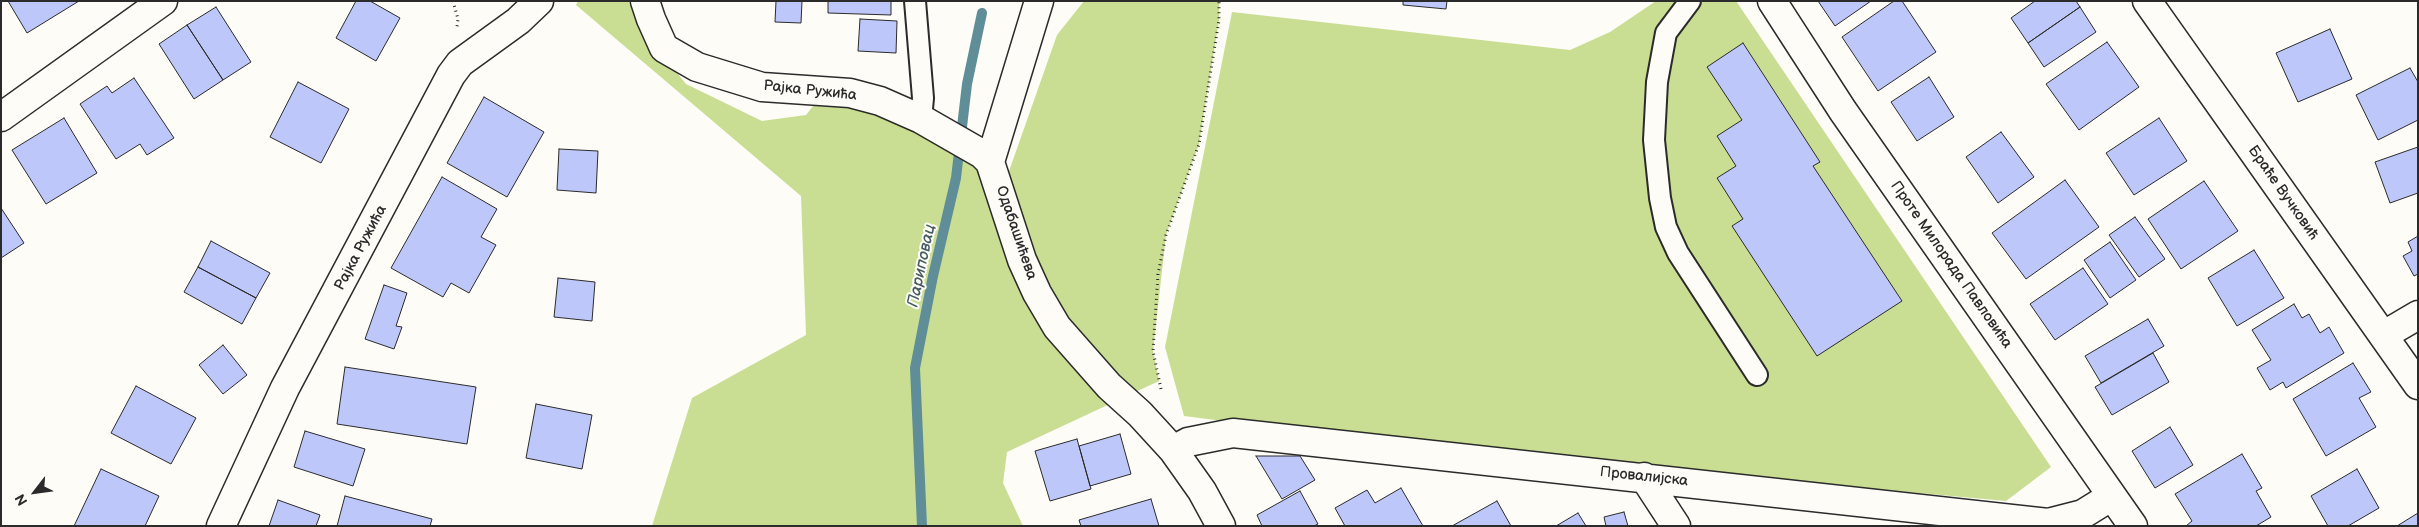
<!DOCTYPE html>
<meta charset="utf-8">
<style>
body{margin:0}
#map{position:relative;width:2419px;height:527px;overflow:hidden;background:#fdfcf7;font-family:"Balsamiq Sans",sans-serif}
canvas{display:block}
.frame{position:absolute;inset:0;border:2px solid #2b2b2b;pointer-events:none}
.north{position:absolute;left:10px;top:467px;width:50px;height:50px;-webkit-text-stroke:4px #fdfcf7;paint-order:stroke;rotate:240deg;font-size:14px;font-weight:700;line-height:20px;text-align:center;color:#2b2b2b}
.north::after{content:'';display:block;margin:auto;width:18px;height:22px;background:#2b2b2b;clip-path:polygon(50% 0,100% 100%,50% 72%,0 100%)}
</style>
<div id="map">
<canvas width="2419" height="527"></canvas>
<div class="frame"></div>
<div class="north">N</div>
</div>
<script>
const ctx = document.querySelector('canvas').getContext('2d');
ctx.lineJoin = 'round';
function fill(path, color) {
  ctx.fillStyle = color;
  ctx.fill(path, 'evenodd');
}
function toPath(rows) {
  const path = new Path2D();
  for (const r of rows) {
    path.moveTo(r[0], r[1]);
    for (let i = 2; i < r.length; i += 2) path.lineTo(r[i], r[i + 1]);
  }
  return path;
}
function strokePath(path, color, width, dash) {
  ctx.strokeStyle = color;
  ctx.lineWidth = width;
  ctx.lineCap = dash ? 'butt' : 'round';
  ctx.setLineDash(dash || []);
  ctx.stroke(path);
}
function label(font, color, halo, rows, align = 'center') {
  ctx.font = font + ' "Balsamiq Sans",sans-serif';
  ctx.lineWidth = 4;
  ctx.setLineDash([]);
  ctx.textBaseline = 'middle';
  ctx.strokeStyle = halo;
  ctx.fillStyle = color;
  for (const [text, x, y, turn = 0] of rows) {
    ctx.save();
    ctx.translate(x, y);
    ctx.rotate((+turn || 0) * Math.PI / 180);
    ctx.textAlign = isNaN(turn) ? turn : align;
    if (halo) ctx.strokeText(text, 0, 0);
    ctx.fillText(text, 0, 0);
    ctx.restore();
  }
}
const green = toPath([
 [578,1,628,1,658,49,686,84,762,121,806,115,824,92,850,93,1008,174,1057,35,1084,1,1219,1,1219,20,1199,144,1166,235,1153,351,1159,381,1007,452,1003,483,1023,526,652,526,692,398,806,335,801,196,576,5],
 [1656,1,1736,1,2051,467,2006,501,1451,450,1184,416,1165,347,1232,12,1570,50,1610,32]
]);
const stream = toPath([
 [922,526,915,368,933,276,956,178,967,84,982,13]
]);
const building = toPath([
 [8,1,79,1,27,33,8,1],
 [356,1,370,1,400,18,376,61,336,38,356,1],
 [776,1,802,1,801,23,775,22,776,1],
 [828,1,891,1,891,15,828,13,828,1],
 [1403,1,1447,1,1446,9,1403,5,1403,1],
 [1818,1,1871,1,1835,26,1818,1],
 [1894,1,1902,1,1936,52,1878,91,1842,37,1894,1],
 [2035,1,2076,1,2080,7,2028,43,2011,18,2035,1],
 [216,7,251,62,223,80,187,25,216,7],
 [2080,7,2096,32,2044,67,2028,43,2080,7],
 [860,19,897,21,896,53,858,51,860,19],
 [187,25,223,80,194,99,159,44,187,25],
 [2330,29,2352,79,2298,102,2276,53,2330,29],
 [2107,42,2139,87,2079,130,2046,84,2107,42],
 [1743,43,1820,162,1813,166,1902,301,1817,356,1732,226,1743,219,1717,178,1736,166,1717,136,1742,120,1707,67,1743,43],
 [2410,68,2418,82,2418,120,2378,140,2356,95,2410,68],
 [1929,77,1954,117,1917,141,1891,102,1929,77],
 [134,78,174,138,147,155,140,144,116,159,80,104,107,86,112,93,134,78],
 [298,82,349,109,321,163,270,137,298,82],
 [484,97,544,132,507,197,447,163,484,97],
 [64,118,97,173,46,204,12,150,64,118],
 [2159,118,2187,161,2134,195,2106,153,2159,118],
 [2001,132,2034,177,1998,203,1966,157,2001,132],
 [2418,147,2418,193,2390,203,2375,162,2418,147],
 [559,149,598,151,596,193,557,190,559,149],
 [442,177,497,209,481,237,496,245,469,293,451,283,443,297,391,268,442,177],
 [2065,180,2099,227,2026,279,1992,233,2065,180],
 [2204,181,2238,231,2181,269,2148,219,2204,181],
 [1,208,24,243,1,258,1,208],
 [2135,217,2165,259,2139,277,2109,235,2135,217],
 [2418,236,2418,274,2414,276,2403,256,2412,251,2408,242,2418,236],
 [211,241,270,273,256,298,198,267,211,241],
 [2110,242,2136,280,2110,298,2084,260,2110,242],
 [2254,250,2284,298,2237,326,2208,278,2254,250],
 [198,267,256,298,242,324,184,292,198,267],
 [2083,268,2108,304,2055,340,2030,304,2083,268],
 [558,278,595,282,592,321,554,317,558,278],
 [384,285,407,293,396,326,402,327,394,349,365,339,384,285],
 [2294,304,2302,318,2309,314,2320,333,2329,327,2344,353,2286,388,2283,382,2270,390,2257,368,2271,360,2252,330,2294,304],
 [2148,319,2164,346,2101,383,2085,356,2148,319],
 [223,345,247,375,223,394,199,365,223,345],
 [2153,353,2169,382,2112,415,2095,387,2153,353],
 [2353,363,2371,392,2359,398,2376,427,2326,456,2293,399,2353,363],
 [345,367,476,387,467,444,337,424,345,367],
 [136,386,196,418,171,464,111,433,136,386],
 [536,404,592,415,582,469,526,458,536,404],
 [2170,427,2193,465,2155,488,2132,451,2170,427],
 [305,431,365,449,353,486,294,467,305,431],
 [1120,434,1131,474,1090,486,1079,446,1120,434],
 [1077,439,1091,489,1050,501,1035,451,1077,439],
 [2242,454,2262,488,2256,491,2271,517,2256,526,2186,526,2192,521,2175,494,2242,454],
 [1256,456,1300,456,1315,480,1282,499,1256,456],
 [101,469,159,496,145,526,74,526,101,469],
 [2357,469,2379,508,2348,526,2328,526,2311,496,2357,469],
 [1401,488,1423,526,1345,526,1335,508,1367,490,1375,503,1401,488],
 [1300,491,1318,524,1314,526,1262,526,1257,515,1300,491],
 [345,496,432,519,430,526,337,526,345,496],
 [1151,499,1159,526,1081,526,1079,520,1151,499],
 [278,500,320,515,316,526,269,526,278,500],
 [1497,501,1511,526,1452,526,1497,501],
 [1624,512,1628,526,1606,526,1604,517,1624,512],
 [1578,513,1586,526,1556,526,1578,513],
 [2418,513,2418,526,2397,526,2418,513]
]);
const path = toPath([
 [453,1,458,19,457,27],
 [1161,389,1153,351,1158,274,1166,235,1199,144,1219,20,1219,1]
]);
const service = toPath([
 [915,1,923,98,921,119],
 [1690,1,1666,33,1657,82,1654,140,1660,198,1666,227,1678,253,1757,375]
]);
const minor = toPath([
 [645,1,651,19,664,48,697,67,762,87,850,93,880,101,921,119,982,154,990,162],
 [1039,1,990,162,1022,260,1037,293,1057,327,1109,386,1140,414,1173,450,1202,491,1221,526],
 [1772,1,1843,111,2133,526],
 [1,117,163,1],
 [2384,335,2418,315],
 [1173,450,1188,442,1233,433,2048,523,2083,514,2112,496],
 [1644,477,1676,526],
 [221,526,285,388,451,75,460,63,518,21,539,1]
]);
const tertiary = toPath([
 [2147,1,2418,385]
]);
const streetNames = [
 ["Рајка Ружића",810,91,6],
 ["Браће Вучковић",2283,193,55],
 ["Одабашићева",1016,233,71],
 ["Рајка Ружића",361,248,-62],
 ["Проте Милорада Павловића",1951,265,55],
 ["Провалијска",1644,477,6]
];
const waterNames = [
 ["Париповац",922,266,-78]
];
fill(green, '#c9de93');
strokePath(stream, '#5f8d98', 10);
fill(building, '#bec7f9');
strokePath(building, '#2b2b2b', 1);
strokePath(service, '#2b2b2b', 24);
strokePath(minor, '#2b2b2b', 31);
strokePath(tertiary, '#2b2b2b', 31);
strokePath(path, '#2b2b2b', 3, [1, 4]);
strokePath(service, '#fdfcf7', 20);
strokePath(minor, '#fdfcf7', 28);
strokePath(tertiary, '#fdfcf7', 28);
label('15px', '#2b2b2b', '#fdfcf7', streetNames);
label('italic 16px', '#455c61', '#fdfcf7', waterNames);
</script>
